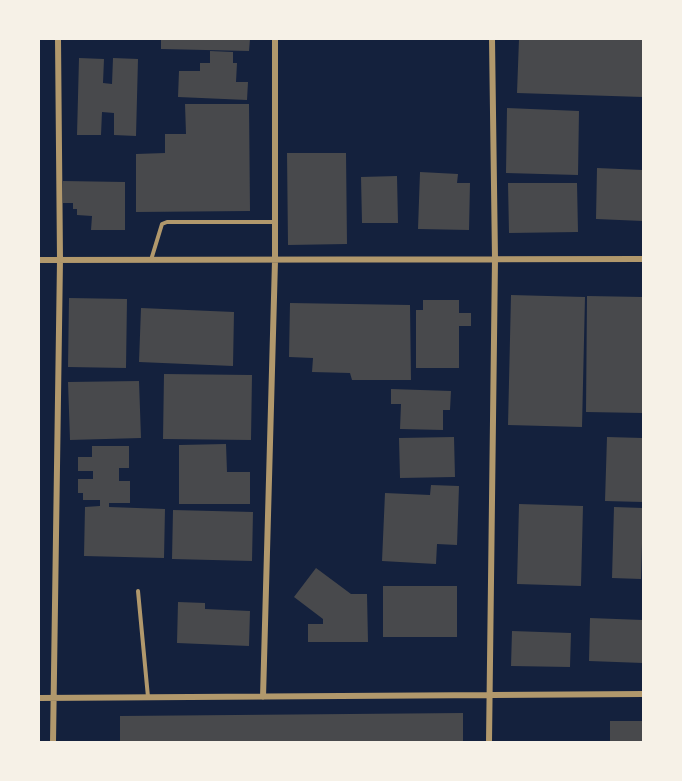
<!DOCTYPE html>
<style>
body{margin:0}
#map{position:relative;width:682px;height:781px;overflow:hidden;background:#14213d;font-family:"Roboto Condensed",sans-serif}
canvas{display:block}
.frame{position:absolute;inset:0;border:40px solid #f6f1e7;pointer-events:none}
</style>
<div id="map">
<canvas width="682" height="781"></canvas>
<div class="frame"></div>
</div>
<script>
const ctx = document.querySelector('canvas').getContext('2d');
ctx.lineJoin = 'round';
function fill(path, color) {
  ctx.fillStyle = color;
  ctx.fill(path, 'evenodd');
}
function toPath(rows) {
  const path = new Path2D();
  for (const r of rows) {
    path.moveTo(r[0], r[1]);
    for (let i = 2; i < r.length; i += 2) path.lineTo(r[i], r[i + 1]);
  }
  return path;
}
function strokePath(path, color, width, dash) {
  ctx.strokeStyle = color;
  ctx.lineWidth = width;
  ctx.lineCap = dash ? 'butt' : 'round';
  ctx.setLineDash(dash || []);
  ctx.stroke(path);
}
const building = toPath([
 [161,39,250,39,249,51,161,49],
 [519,39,643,39,643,97,517,93],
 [210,51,233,52,233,63,237,63,236,82,248,82,247,100,178,97,179,71,200,71,200,63,210,63],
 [79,58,104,59,103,83,112,84,113,58,138,59,136,136,114,135,114,113,102,112,101,135,77,135],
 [185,104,249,104,250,211,136,212,136,154,165,153,165,134,186,134],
 [507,108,579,111,578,175,506,173],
 [287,153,346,153,347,244,288,245],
 [597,168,643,170,643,221,596,219],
 [420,172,458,174,457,183,470,183,469,230,418,229],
 [397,176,398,223,362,223,361,177],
 [63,181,125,182,125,230,91,230,92,216,77,215,77,209,73,209,73,203,63,203],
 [508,183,577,183,578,232,509,233],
 [511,295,585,297,582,427,508,425],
 [587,296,643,297,643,413,586,412],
 [69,298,127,299,126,368,68,367],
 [423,300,459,300,459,313,471,313,471,326,459,326,459,368,416,368,416,310,423,310],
 [290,303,410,305,411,380,352,380,350,373,312,372,313,358,289,357],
 [141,308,234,312,233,366,139,362],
 [164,374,252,375,251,440,163,439],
 [139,381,141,438,70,440,68,382],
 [391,389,451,391,450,410,443,410,443,430,400,429,401,404,391,404],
 [454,437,455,477,400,478,399,438],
 [607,437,643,438,643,502,605,501],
 [226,444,227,472,250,472,250,504,179,504,179,445],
 [92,446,129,446,129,468,119,468,119,481,130,481,130,503,109,503,109,507,165,509,164,558,84,556,85,507,100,506,100,500,83,500,83,493,78,493,78,479,93,479,93,471,78,471,78,457,92,457],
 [431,485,459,486,457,545,437,544,436,564,382,561,385,493,430,495],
 [519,504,583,506,581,586,517,584],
 [614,507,643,508,641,579,612,578],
 [173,510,253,512,252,561,172,559],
 [316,568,351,594,367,594,368,642,308,642,308,624,323,624,323,619,294,597],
 [383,586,457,586,457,637,383,637],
 [178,602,205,603,205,609,250,611,249,646,177,643],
 [590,618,643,620,643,663,589,661],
 [512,631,571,633,570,667,511,666],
 [463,713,463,742,120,742,120,716],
 [610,721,643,721,643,742,610,742]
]);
const service = toPath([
 [151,260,162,224,167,222,275,222],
 [138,591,148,697]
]);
const minor = toPath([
 [39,260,643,259],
 [263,697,275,261,275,39],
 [39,698,643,694],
 [53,742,60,260,58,39],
 [489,742,495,259,492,39]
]);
fill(building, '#48494c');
strokePath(service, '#b1986c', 4);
strokePath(minor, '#b1986c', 6);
</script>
